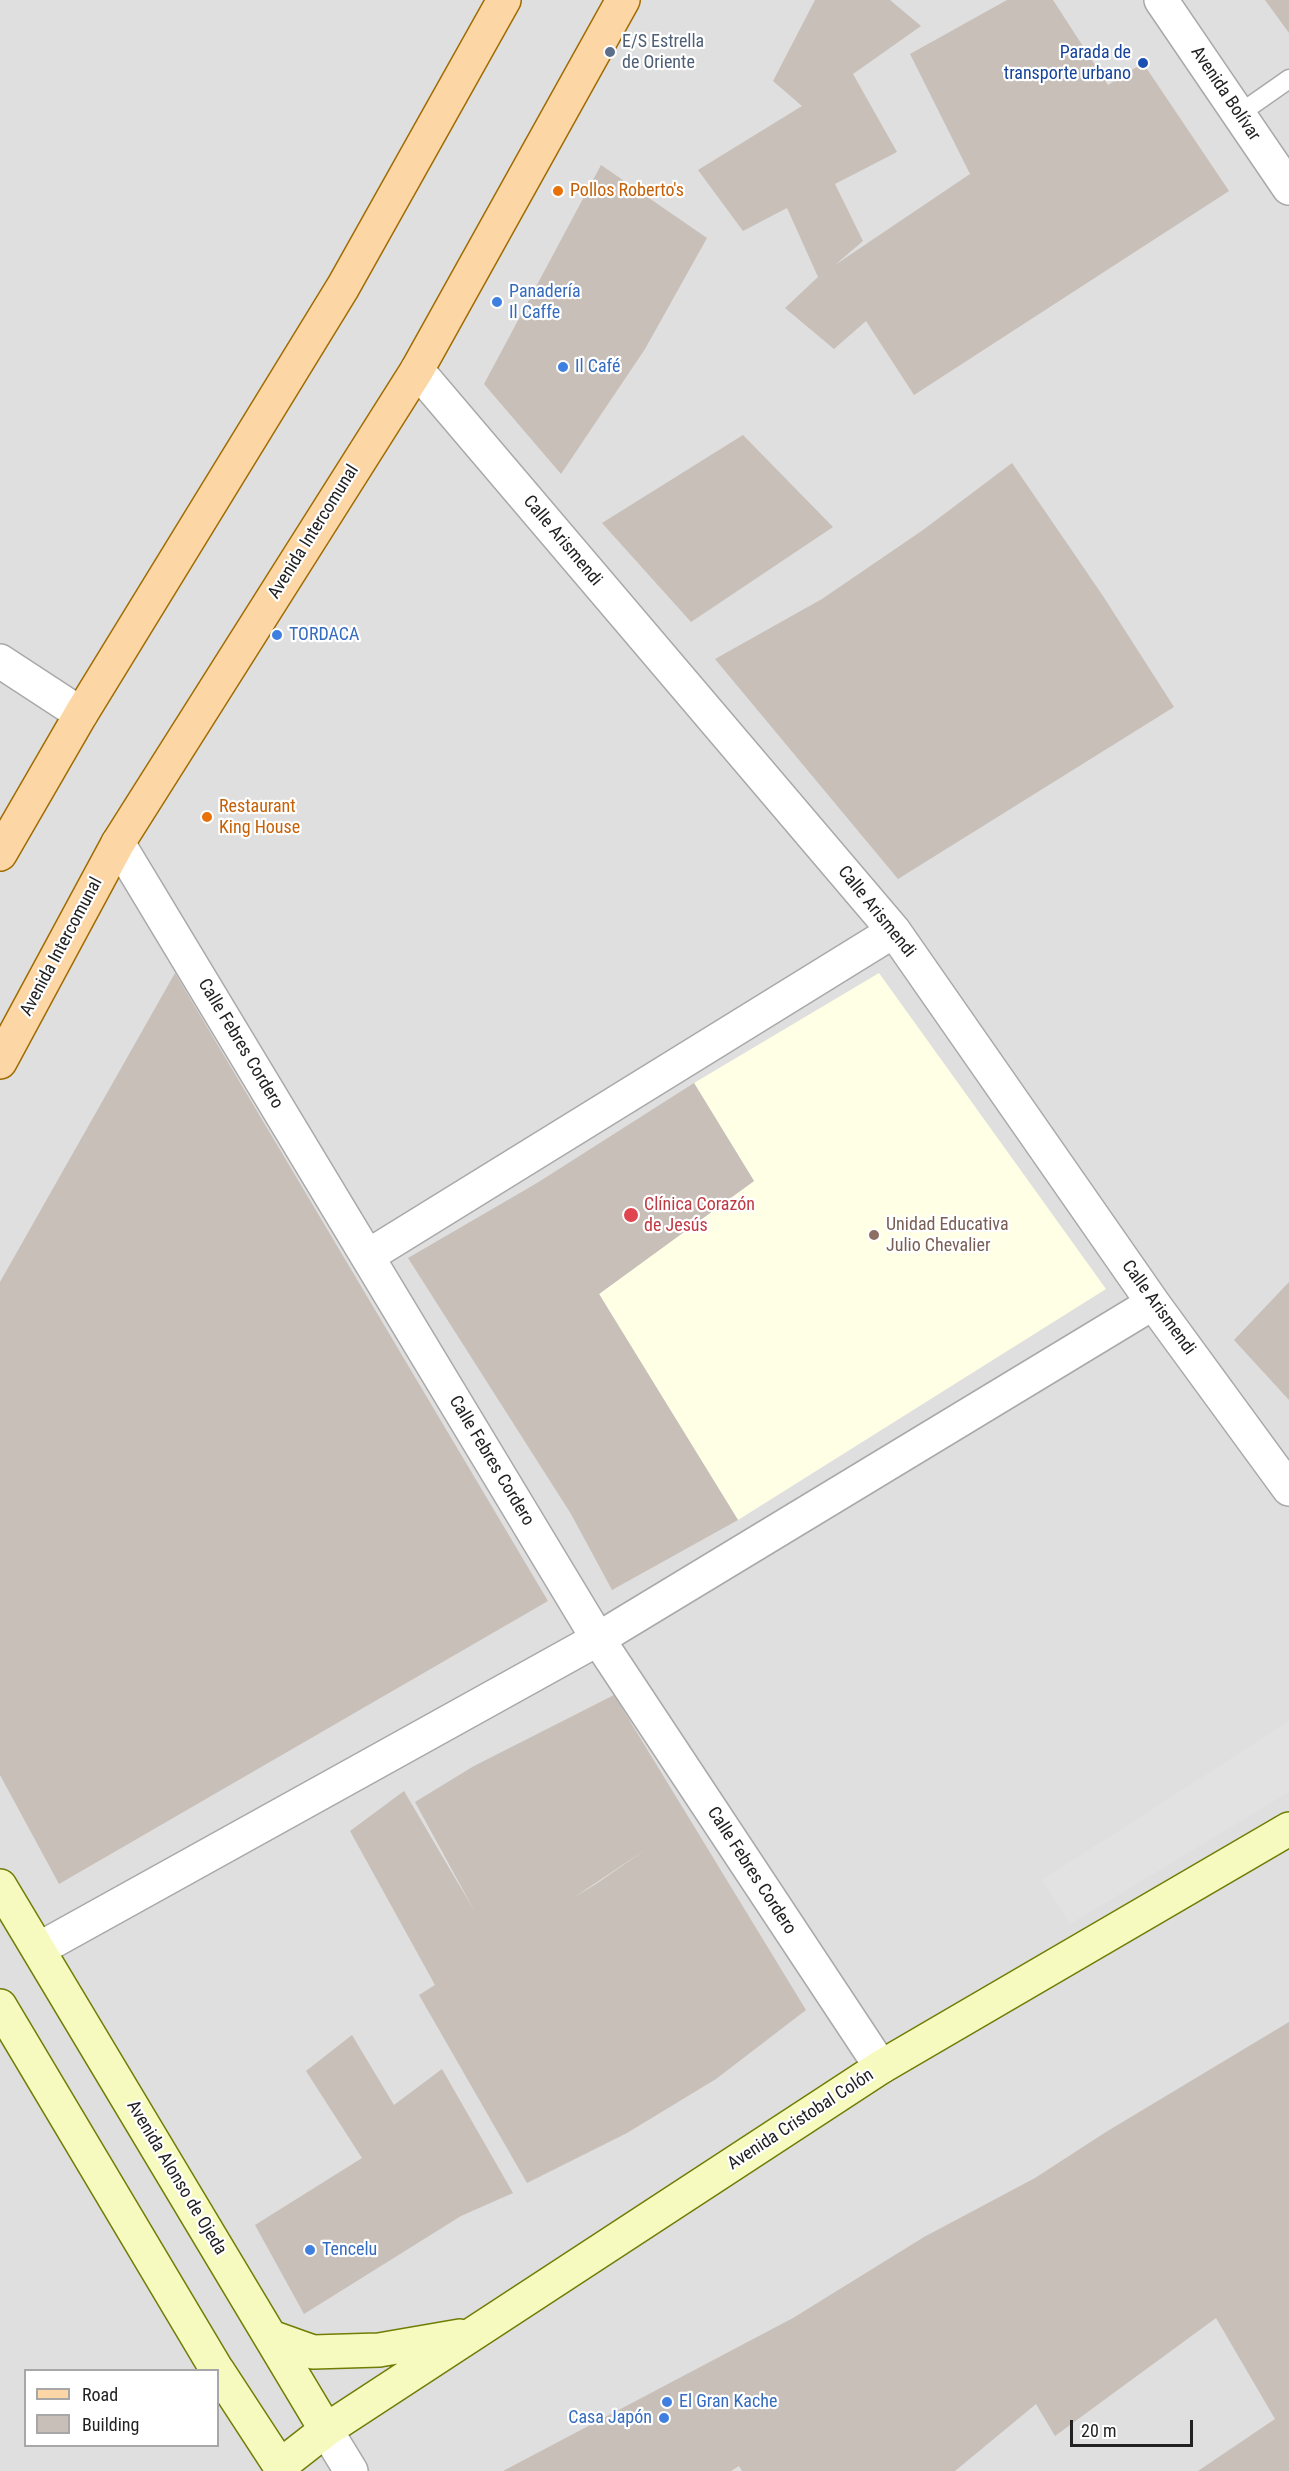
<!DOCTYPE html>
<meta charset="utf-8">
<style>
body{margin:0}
#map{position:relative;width:1289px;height:2471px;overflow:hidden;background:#f2efe9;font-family:"Roboto Condensed",sans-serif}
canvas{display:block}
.legend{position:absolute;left:24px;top:2369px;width:195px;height:78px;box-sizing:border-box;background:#fff;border:2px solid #a7a7a7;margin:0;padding:8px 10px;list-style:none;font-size:18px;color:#222}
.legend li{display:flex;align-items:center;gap:12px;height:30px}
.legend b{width:30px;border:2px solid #a7a7a7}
.scale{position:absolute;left:1070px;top:2420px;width:123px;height:27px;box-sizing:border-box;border:3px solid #222;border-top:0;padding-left:8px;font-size:18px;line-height:21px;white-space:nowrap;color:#222;-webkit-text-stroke:4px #fff;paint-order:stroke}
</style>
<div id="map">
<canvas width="1289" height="2471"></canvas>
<ul class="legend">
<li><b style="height:8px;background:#fcd6a4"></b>Road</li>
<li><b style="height:16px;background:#c7bfb8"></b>Building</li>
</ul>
<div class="scale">20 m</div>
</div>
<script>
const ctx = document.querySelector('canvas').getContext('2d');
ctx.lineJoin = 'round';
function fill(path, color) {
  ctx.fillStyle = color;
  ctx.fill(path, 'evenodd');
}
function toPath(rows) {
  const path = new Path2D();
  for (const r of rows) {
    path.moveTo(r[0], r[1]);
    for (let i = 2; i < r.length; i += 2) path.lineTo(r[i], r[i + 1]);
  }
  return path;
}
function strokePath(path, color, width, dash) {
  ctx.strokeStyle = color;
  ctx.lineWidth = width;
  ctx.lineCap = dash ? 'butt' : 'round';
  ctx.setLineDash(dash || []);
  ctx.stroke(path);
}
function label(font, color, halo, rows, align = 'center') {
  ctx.font = font + ' "Roboto Condensed",sans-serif';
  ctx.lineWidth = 4.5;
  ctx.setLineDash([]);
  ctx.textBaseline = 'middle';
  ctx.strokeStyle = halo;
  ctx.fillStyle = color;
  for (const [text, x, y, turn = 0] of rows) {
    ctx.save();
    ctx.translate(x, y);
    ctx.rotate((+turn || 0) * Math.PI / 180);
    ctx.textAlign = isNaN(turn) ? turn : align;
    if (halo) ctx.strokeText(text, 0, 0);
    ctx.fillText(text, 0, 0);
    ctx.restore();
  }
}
const residential = toPath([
 [0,0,1289,0,1289,2471,0,2471],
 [26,2370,218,2370,218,2446,26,2446]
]);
const education = toPath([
 [879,973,1106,1289,738,1520,599,1294,754,1181,694,1083]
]);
const parking = toPath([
 [1289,1721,1289,1792,1070,1924,1042,1880]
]);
const building = toPath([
 [815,0,890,0,921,26,853,74,897,152,835,184,863,241,835,265,970,174,910,54,1007,0,1053,0,1108,85,1143,63,1229,191,914,395,866,321,834,349,785,308,818,277,787,208,743,231,698,170,802,106,773,81],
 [1265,0,1289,0,1289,33],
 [601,165,707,238,645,349,561,474,484,384],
 [743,435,833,527,691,622,602,523],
 [1012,463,1103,596,1174,707,898,879,715,659,822,599,923,530],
 [175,973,548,1601,59,1884,0,1775,0,1282],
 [694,1083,754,1181,599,1294,738,1520,612,1590,571,1514,408,1258,537,1183],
 [1289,1282,1289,1400,1234,1340],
 [614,1695,806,2010,716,2079,627,2133,527,2183,419,1995,435,1985,350,1831,404,1791,475,1912,415,1802,474,1766],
 [648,1848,596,1884,573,1898],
 [1289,2022,1289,2471,1198,2471,1275,2419,1216,2318,1055,2436,1036,2404,955,2471,742,2471,739,2466,731,2471,503,2471,793,2318,924,2237,1035,2178,1106,2132],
 [352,2035,394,2105,442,2069,513,2193,461,2216,304,2314,255,2225,362,2158,306,2071]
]);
const lane = toPath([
 [1239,114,1289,79]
]);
const street = toPath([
 [1161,0,1289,188],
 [417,370,894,931,1153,1303,1289,1489],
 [0,661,81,714],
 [118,843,598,1639,881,2067],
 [368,1256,894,931],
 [39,1949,598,1639,1153,1303],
 [326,2430,351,2471]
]);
const secondary = toPath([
 [0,1886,326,2430],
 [0,2006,217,2370],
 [271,2337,313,2352,379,2350,460,2336],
 [218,2371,280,2466,326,2430,881,2067,1289,1829]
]);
const primary = toPath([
 [0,854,81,714,343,287,504,0],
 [0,1062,118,843,417,370,623,0]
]);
const markers = [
 [610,52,6,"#5c6f8a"],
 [1143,63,6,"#1a4fb4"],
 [558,191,6,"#e8710a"],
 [497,302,6,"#3f7fe0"],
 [563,367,6,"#3f7fe0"],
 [277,635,6,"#3f7fe0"],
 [207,817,6,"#e8710a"],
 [631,1215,8,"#e0444e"],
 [874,1235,6,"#8d6e63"],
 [310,2250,6,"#3f7fe0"],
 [667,2402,6,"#3f7fe0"],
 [664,2418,6,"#3f7fe0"]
];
const serviceNames = [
 ["E/S Estrella",622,42],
 ["de Oriente",622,63]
];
const transitNames = [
 ["Parada de",1131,53],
 ["transporte urbano",1131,74]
];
const streetNames = [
 ["Avenida Bolívar",1225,94,56],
 ["Avenida Intercomunal",314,532,-58],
 ["Calle Arismendi",562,541,50],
 ["Calle Arismendi",876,912,51],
 ["Avenida Intercomunal",62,947,-62],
 ["Calle Febres Cordero",240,1044,59],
 ["Calle Arismendi",1158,1308,54],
 ["Calle Febres Cordero",491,1461,59],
 ["Calle Febres Cordero",751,1871,57],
 ["Avenida Cristobal Colón",801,2120,-33],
 ["Avenida Alonso de Ojeda",176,2178,59]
];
const foodNames = [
 ["Pollos Roberto's",570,191],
 ["Restaurant",219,807],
 ["King House",219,828]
];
const shopNames = [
 ["Panadería",509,292],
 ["Il Caffe",509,313],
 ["Il Café",575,367],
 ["TORDACA",289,635],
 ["Tencelu",322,2250],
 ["El Gran Kache",679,2402],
 ["Casa Japón",652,2418,"right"]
];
const healthNames = [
 ["Clínica Corazón",644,1205],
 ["de Jesús",644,1226]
];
const educationNames = [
 ["Unidad Educativa",886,1225],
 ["Julio Chevalier",886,1246]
];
fill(residential, '#e0dfdf');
fill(education, '#ffffe5');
fill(parking, '#e2e2e2');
fill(building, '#c7bfb8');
strokePath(lane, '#a9a9a9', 21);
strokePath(street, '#a9a9a9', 36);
strokePath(secondary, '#707d05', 36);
strokePath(primary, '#a06b00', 36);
strokePath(lane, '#fff', 18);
strokePath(street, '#fff', 33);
strokePath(secondary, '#f7fabf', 33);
strokePath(primary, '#fcd6a4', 33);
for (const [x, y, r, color] of markers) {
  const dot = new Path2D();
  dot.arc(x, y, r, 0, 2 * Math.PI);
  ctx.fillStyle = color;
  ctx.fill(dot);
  strokePath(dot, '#fff', 2);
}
label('18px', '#4e5e75', '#fff', serviceNames, 'left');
label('18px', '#164399', '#fff', transitNames, 'right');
label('18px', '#222', '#fff', streetNames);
label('18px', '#c56008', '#fff', foodNames, 'left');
label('18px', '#366cbe', '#fff', shopNames, 'left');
label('18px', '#be3a42', '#fff', healthNames, 'left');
label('18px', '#785e54', '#fff', educationNames, 'left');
</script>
